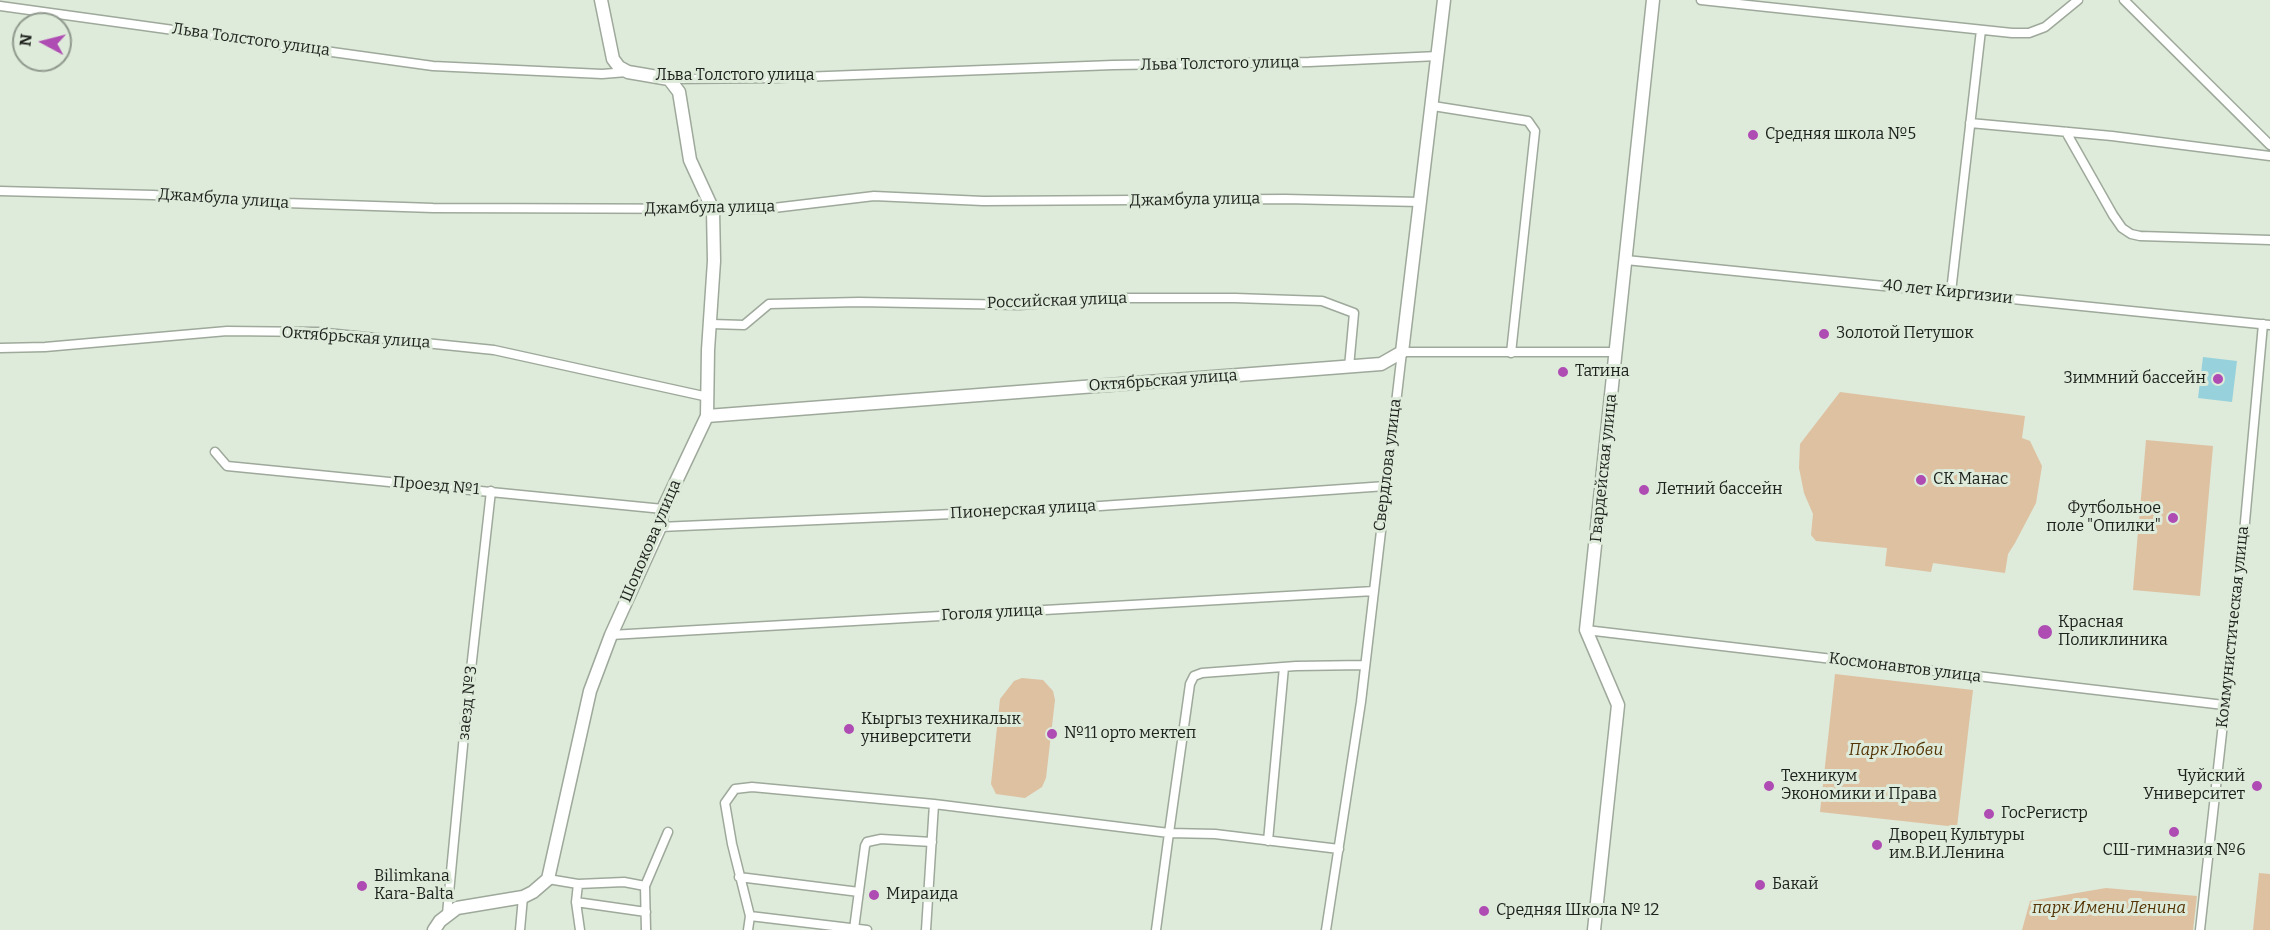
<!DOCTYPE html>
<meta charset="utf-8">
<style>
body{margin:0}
#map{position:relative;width:2270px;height:930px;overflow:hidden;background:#deeada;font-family:Bitter,serif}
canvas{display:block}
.north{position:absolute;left:12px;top:12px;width:60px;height:60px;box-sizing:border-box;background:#deeada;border:2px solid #919a8e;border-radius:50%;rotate:277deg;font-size:16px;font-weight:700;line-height:24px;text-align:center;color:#1d211c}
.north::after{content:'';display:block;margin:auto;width:21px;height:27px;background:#af4cb3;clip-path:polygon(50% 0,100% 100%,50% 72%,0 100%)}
</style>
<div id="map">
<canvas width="2270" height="930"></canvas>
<div class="north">N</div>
</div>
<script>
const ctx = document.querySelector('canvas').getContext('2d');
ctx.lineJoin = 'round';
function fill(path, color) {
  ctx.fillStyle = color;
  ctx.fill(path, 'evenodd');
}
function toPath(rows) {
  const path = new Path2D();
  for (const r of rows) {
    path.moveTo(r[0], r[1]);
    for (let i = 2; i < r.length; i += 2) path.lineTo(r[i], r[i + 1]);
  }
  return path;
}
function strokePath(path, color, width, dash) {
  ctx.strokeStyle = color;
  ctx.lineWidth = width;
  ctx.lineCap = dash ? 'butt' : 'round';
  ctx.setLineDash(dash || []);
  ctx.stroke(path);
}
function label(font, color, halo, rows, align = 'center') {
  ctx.font = font + ' Bitter,serif';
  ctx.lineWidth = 6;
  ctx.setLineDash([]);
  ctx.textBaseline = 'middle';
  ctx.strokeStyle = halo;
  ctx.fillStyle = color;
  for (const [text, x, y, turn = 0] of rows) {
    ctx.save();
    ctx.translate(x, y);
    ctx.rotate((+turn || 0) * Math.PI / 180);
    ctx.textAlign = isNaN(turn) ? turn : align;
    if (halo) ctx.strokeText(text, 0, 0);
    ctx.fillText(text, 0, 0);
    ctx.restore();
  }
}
const green = toPath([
 [1840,392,2025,416,2022,438,2030,441,2042,466,2036,503,2015,543,2008,554,2005,573,1933,563,1931,572,1885,566,1887,548,1816,541,1811,535,1813,514,1804,493,1799,468,1800,444],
 [2146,440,2213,446,2200,596,2133,590],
 [1835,674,1973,690,1957,827,1820,812],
 [1022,678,1043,680,1053,691,1055,700,1046,778,1042,787,1025,798,996,794,991,784,1000,699,1014,681],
 [2259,873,2270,874,2270,930,2253,930],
 [2106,888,2197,896,2193,930,2022,930,2030,901]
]);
const water = toPath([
 [2203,357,2237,361,2232,402,2198,398]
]);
const street = toPath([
 [1701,0,2012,33,2029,33,2045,27,2078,0],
 [2124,0,2270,145],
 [0,6,433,66,602,74,627,72],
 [669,79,776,78,1113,65,1309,62,1438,56],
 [1433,106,1528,121,1535,131,1511,353],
 [1970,123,2112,136,2270,156],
 [2066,132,2113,215,2122,228,2131,234,2140,236,2270,240],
 [0,191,153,195,286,203,433,208,765,209,874,196,983,201,1285,199,1420,202],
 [1626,260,2270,325],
 [1951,292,1981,30],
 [711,324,744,325,769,304,859,302,1020,305,1103,298,1235,298,1322,301,1354,313,1349,367],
 [0,348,45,347,227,331,317,332,494,350,708,397],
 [215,452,227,466,663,509],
 [660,527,1043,510,1386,486],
 [1586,630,2224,705],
 [611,635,1374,591],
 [1268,841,1284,667],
 [1339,849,1215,834,1169,833,1190,684,1194,676,1202,673,1296,666,1365,665],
 [739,877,859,892],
 [548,879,578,884,624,882,645,886],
 [578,884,576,902,580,930],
 [576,902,646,912],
 [447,914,466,714,491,491],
 [750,916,867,930],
 [854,929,865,846,867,842,881,839,932,842],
 [520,930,523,897],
 [646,930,645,886,668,832],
 [748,930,750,916,732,844,725,803,735,789,752,787,934,804,1169,833,1156,930],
 [926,930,934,804],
 [1326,930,1361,702,1402,352,1617,352],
 [2200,930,2243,544,2263,324]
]);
const secondary = toPath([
 [707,416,1381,364,1402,352,1444,0],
 [434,930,440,921,457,908,523,897,533,892,548,879,590,691,611,635,660,527,663,509,707,416,708,350,714,261,713,210,690,160,679,92,669,79,628,72,619,67,613,59,601,0],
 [1594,930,1618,705,1586,630,1653,0]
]);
const markers = [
 [1753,135,6,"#af4cb3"],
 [1824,334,6,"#af4cb3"],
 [1563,372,6,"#af4cb3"],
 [2218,379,6,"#af4cb3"],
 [1921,480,6,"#af4cb3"],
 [1644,490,6,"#af4cb3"],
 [2173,518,6,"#af4cb3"],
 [2045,632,8,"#af4cb3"],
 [849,729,6,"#af4cb3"],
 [1052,734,6,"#af4cb3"],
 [1769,786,6,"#af4cb3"],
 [2257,786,6,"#af4cb3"],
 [1989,814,6,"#af4cb3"],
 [2174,832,6,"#af4cb3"],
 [1877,845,6,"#af4cb3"],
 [1760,885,6,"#af4cb3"],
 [362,886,6,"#af4cb3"],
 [874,895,6,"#af4cb3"],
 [1484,911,6,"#af4cb3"]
];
const streetNames = [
 ["Льва Толстого улица",251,40,8],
 ["Льва Толстого улица",1220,64,-1],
 ["Льва Толстого улица",735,76],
 ["Джамбула улица",224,199,4],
 ["Джамбула улица",1195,200,-1],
 ["Джамбула улица",710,208,-1],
 ["40 лет Киргизии",1948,292,6],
 ["Российская улица",1057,301,-2],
 ["Октябрьская улица",356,338,4],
 ["Октябрьская улица",1163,381,-4],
 ["Свердлова улица",1388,465,-83],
 ["Гвардейская улица",1604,468,-84],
 ["Проезд №1",436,486,5],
 ["Пионерская улица",1023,510,-3],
 ["Шопокова улица",651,541,-67],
 ["Гоголя улица",992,613,-3],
 ["Коммунистическая улица",2233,627,-84],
 ["Космонавтов улица",1905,668,7],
 ["заезд №3",468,703,-84]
];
const poiNames = [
 ["Средняя школа №5",1765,135],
 ["Золотой Петушок",1836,334],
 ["Татина",1575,372],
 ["Зиммний бассейн",2206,379,"right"],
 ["СК Манас",1933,480],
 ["Летний бассейн",1656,490],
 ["Футбольное",2161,509,"right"],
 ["поле \"Опилки\"",2161,527,"right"],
 ["Красная",2058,623],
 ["Поликлиника",2058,641],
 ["Кыргыз техникалык",861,720],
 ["университети",861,738],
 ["№11 орто мектеп",1064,734],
 ["Техникум",1781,777],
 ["Экономики и Права",1781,795],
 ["Чуйский",2245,777,"right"],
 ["Университет",2245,795,"right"],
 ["ГосРегистр",2001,814],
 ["Дворец Культуры",1889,836],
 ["им.В.И.Ленина",1889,854],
 ["СШ-гимназия №6",2174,851,"center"],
 ["Bilimkana",374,877],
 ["Kara-Balta",374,895],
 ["Бакай",1772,885],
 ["Мираида",886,895],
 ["Средняя Школа № 12",1496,911]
];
const parkNames = [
 ["Парк Любви",1896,751],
 ["парк Имени Ленина",2109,909]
];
fill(green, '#dec1a1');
fill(water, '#97d2dc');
strokePath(street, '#9ea99b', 11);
strokePath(secondary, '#9ea99b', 15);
strokePath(street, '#fff', 8);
strokePath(secondary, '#fff', 12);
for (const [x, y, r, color] of markers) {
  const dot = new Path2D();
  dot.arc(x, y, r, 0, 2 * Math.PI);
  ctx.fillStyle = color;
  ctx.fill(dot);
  strokePath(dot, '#deeada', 2);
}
label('16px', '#1d211c', '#deeada', streetNames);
label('16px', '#1d211c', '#deeada', poiNames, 'left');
label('italic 16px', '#543405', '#deeada', parkNames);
</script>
